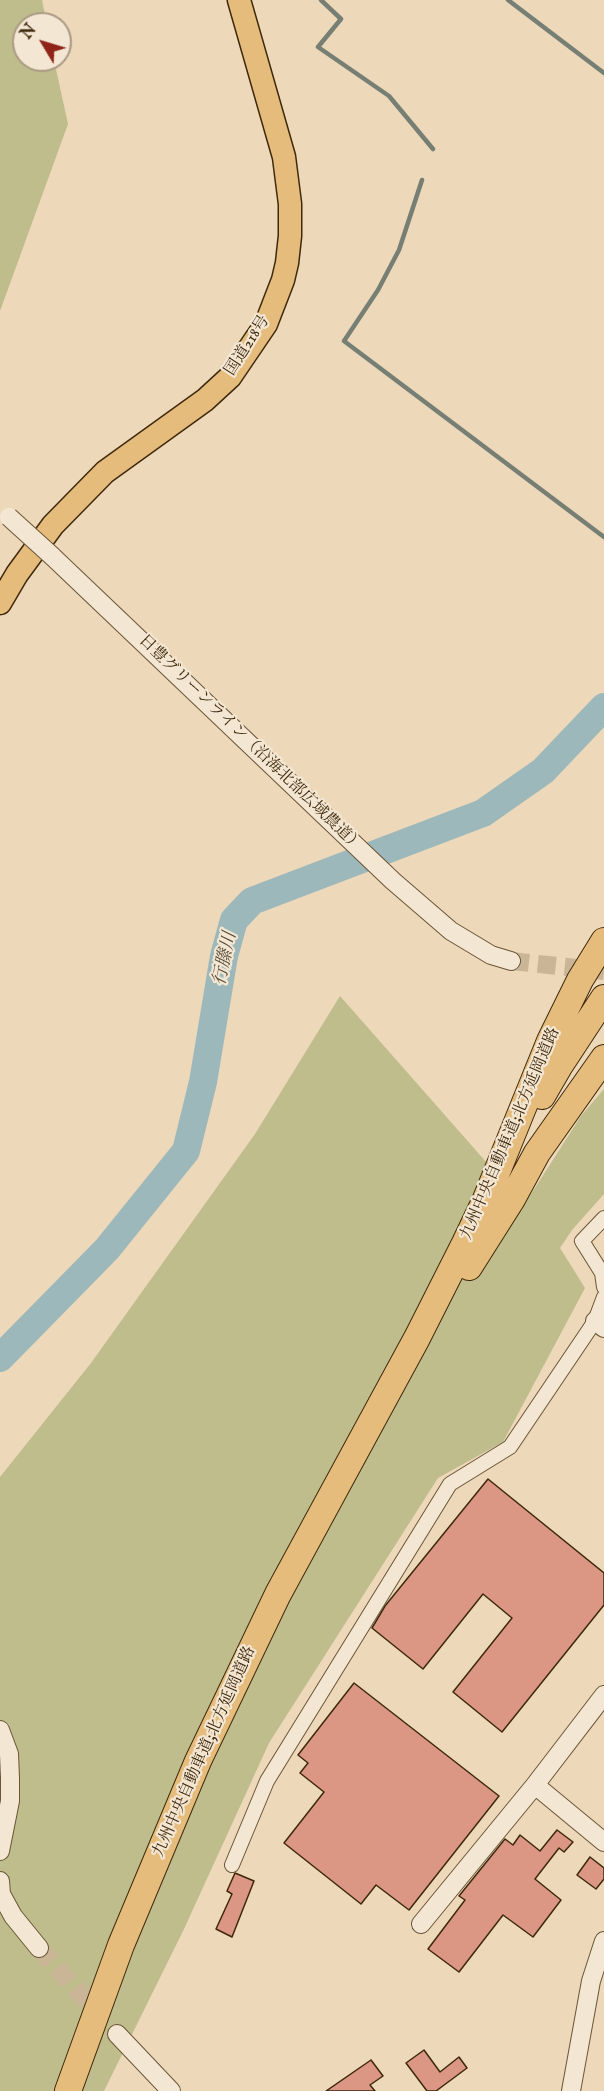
<!DOCTYPE html>
<meta charset="utf-8">
<style>
body{margin:0}
#map{position:relative;width:604px;height:2091px;overflow:hidden;background:#edd8b9;font-family:"IM FELL English",serif}
canvas{display:block}
.north{position:absolute;left:12px;top:12px;width:60px;height:60px;box-sizing:border-box;background:#f3e6d2;border:2px solid #ab9a83;border-radius:50%;rotate:308deg;font-size:16px;font-weight:700;line-height:24px;text-align:center;color:#3e290c}
.north::after{content:'';display:block;margin:auto;width:21px;height:27px;background:#8f2418;clip-path:polygon(50% 0,100% 100%,50% 72%,0 100%)}
</style>
<div id="map">
<canvas width="604" height="2091"></canvas>
<div class="north">N</div>
</div>
<script>
const ctx = document.querySelector('canvas').getContext('2d');
ctx.lineJoin = 'round';
function fill(path, color) {
  ctx.fillStyle = color;
  ctx.fill(path, 'evenodd');
}
function toPath(rows) {
  const path = new Path2D();
  for (const r of rows) {
    path.moveTo(r[0], r[1]);
    for (let i = 2; i < r.length; i += 2) path.lineTo(r[i], r[i + 1]);
  }
  return path;
}
function strokePath(path, color, width, dash) {
  ctx.strokeStyle = color;
  ctx.lineWidth = width;
  ctx.lineCap = dash ? 'butt' : 'round';
  ctx.setLineDash(dash || []);
  ctx.stroke(path);
}
function label(font, color, halo, rows, align = 'center') {
  ctx.font = font + ' "IM FELL English","Noto Serif JP",serif';
  ctx.lineWidth = 4.5;
  ctx.setLineDash([]);
  ctx.textBaseline = 'middle';
  ctx.strokeStyle = halo;
  ctx.fillStyle = color;
  for (const [text, x, y, turn = 0] of rows) {
    ctx.save();
    ctx.translate(x, y);
    ctx.rotate((+turn || 0) * Math.PI / 180);
    ctx.textAlign = isNaN(turn) ? turn : align;
    if (halo) ctx.strokeText(text, 0, 0);
    ctx.fillText(text, 0, 0);
    ctx.restore();
  }
}
const green = toPath([
 [0,0,42,0,47,24,24,24,24,60,54,60,68,124,0,311],
 [340,996,524,1205,581,1116,604,1089,604,1194,572,1230,560,1248,585,1288,503,1442,438,1478,269,1743,184,1929,104,2091,0,2091,0,1477,91,1363,255,1134]
]);
const stream = toPath([
 [321,0,341,19,318,47,389,96,433,149],
 [508,0,604,73],
 [422,180,399,250,378,290,344,341,604,537]
]);
const river = toPath([
 [0,1358,107,1249,186,1151,203,1082,224,956,234,920,252,901,483,813,543,771,604,707]
]);
const building = toPath([
 [488,1479,604,1573,604,1605,502,1732,453,1692,512,1618,483,1594,423,1669,372,1628,385,1606,488,1479],
 [354,1683,499,1796,409,1910,376,1885,361,1904,284,1843,324,1792,300,1773,308,1763,298,1755,354,1683],
 [557,1830,573,1842,564,1852,559,1848,535,1879,561,1900,533,1937,503,1915,459,1972,428,1949,465,1900,459,1896,505,1839,513,1845,520,1835,540,1851,557,1830],
 [590,1857,604,1868,604,1879,596,1889,577,1875,590,1857],
 [235,1873,254,1881,232,1937,216,1929,232,1894,227,1891,235,1873],
 [424,2050,440,2072,459,2057,467,2068,436,2091,427,2091,406,2063,424,2050],
 [371,2060,383,2076,370,2085,375,2091,326,2091,371,2060]
]);
const tertiaryTunnel = toPath([
 [511,961,604,971],
 [39,1948,117,2034]
]);
const minor = toPath([
 [604,1218,582,1241,602,1273,604,1287],
 [232,1865,267,1781,450,1484,510,1447,595,1321,604,1297]
]);
const tertiary = toPath([
 [52,556,393,881,451,931,491,955,511,961],
 [595,1321,604,1328],
 [0,1730,9,1754,10,1778,10,1801,0,1851],
 [535,1785,604,1842],
 [0,1881,1,1894,13,1916,39,1948],
 [421,1924,535,1785,604,1695],
 [117,2034,171,2091],
 [571,2091,591,1981,604,1941]
]);
const trunk = toPath([
 [0,603,17,574,53,525,105,472,205,400,230,377,266,324,283,280,287,263,290,236,290,204,284,157,239,0]
]);
const motorway = toPath([
 [542,1096,560,1065,604,998],
 [469,1267,512,1199,537,1153,604,1058],
 [68,2091,121,1945,198,1761,278,1594,417,1338,465,1243,486,1199,550,1041,580,980,604,941]
]);
const tertiaryBridge = toPath([
 [9,517,52,556]
]);
const streetNames = [
 ["国道218号",248,346,-57],
 ["日豊グリーンライン（沿海北部広域農道）",250,744,44],
 ["九州中央自動車道;北方延岡道路",511,1134,-67],
 ["九州中央自動車道;北方延岡道路",205,1752,-66]
];
const waterNames = [
 ["行縢川",226,959,-78]
];
fill(green, '#bebd8b');
strokePath(stream, '#777f74', 4.5);
strokePath(river, '#9db8ba', 28);
fill(building, '#db9784');
strokePath(building, '#3e290c', 1.5);
strokePath(tertiaryTunnel, '#cab596', 18, [18, 9]);
strokePath(minor, '#6a5537', 16);
strokePath(tertiary, '#6a5537', 20);
strokePath(trunk, '#3e290c', 25);
strokePath(motorway, '#3e290c', 28);
strokePath(minor, '#f3e6d2', 14);
strokePath(tertiary, '#f3e6d2', 18);
strokePath(trunk, '#e6bc7c', 22);
strokePath(motorway, '#e6bc7c', 26);
strokePath(tertiaryBridge, '#6a5537', 20, []);
strokePath(tertiaryBridge, '#f3e6d2', 18);
label('16px', '#3e290c', '#f3e6d2', streetNames);
label('italic 18px', '#564d38', '#f3e6d2', waterNames);
</script>
